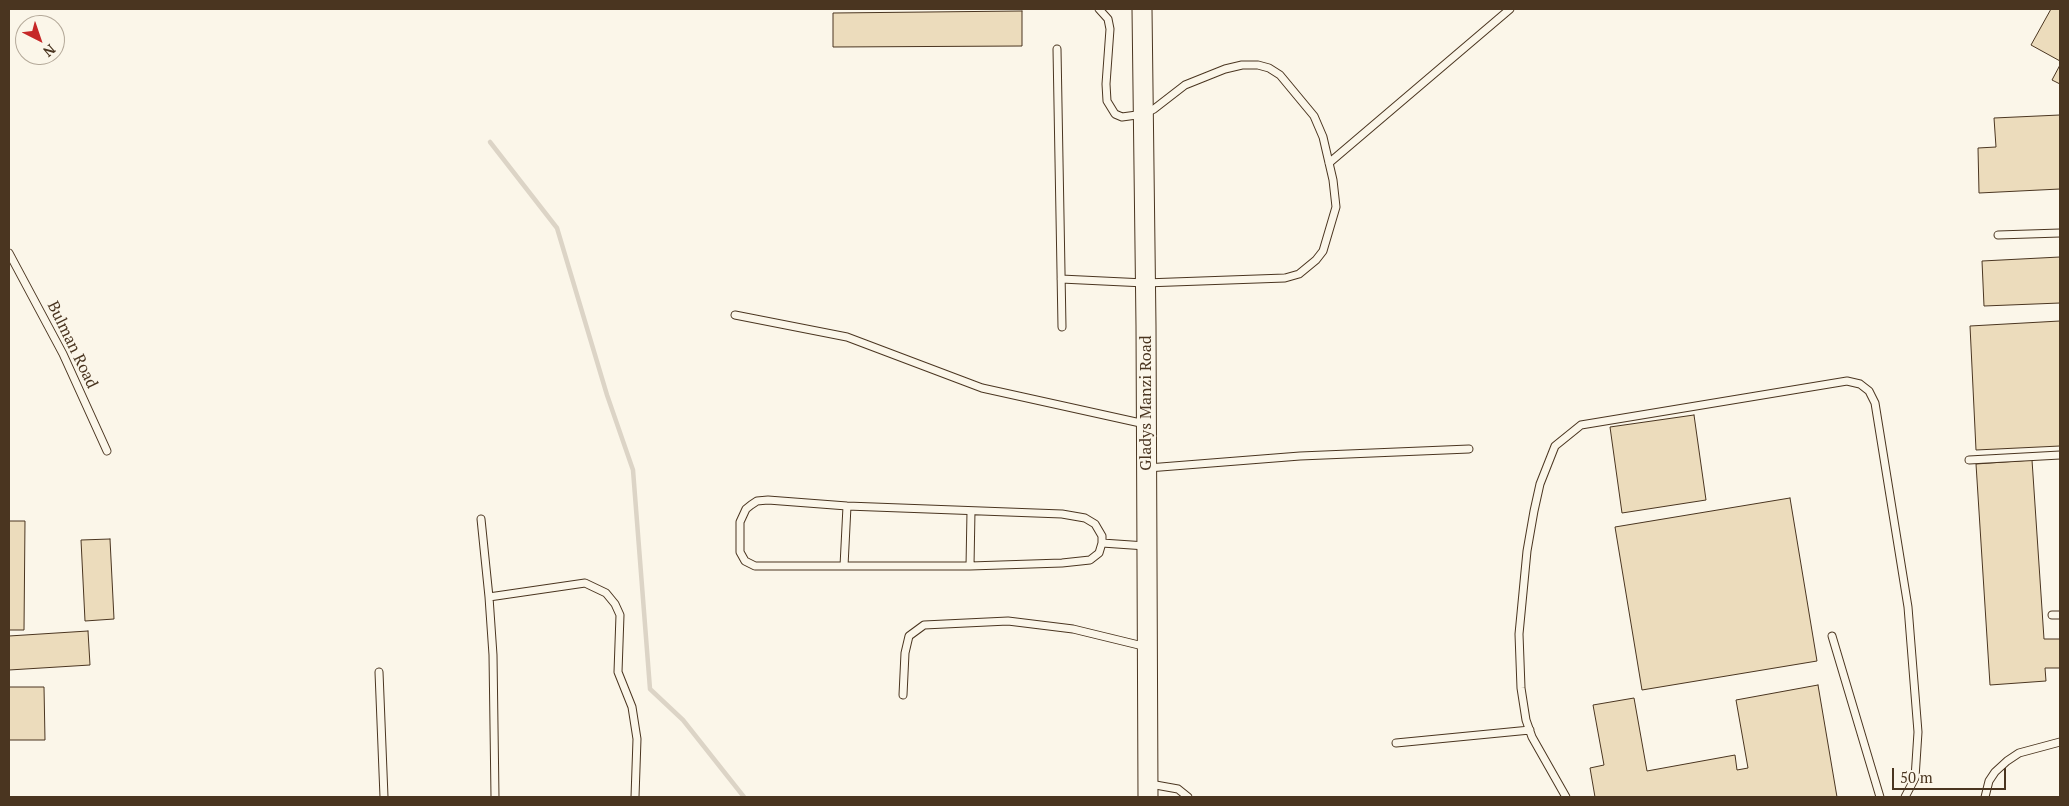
<!DOCTYPE html>
<style>
body{margin:0}
#map{position:relative;width:2069px;height:806px;overflow:hidden;background:#fbf6e9;font-family:"PT Serif",serif}
canvas{display:block}
.frame{position:absolute;inset:0;border:10px solid #4a3520;pointer-events:none}
.north{position:absolute;left:15px;top:15px;width:50px;height:50px;box-sizing:border-box;background:#fbf6e9;border:1px solid #b4a999;border-radius:50%;rotate:139deg;font-size:14px;font-weight:700;line-height:20px;text-align:center;color:#4a3520}
.north::after{content:'';display:block;margin:auto;width:18px;height:22px;background:#c62828;clip-path:polygon(50% 0,100% 100%,50% 72%,0 100%)}
.scale{position:absolute;left:1892px;top:768px;width:114px;height:22px;box-sizing:border-box;border:2px solid #4a3520;border-top:0;padding-left:6px;font-size:15px;line-height:18px;white-space:nowrap;color:#4a3520;-webkit-text-stroke:4px #fbf6e9;paint-order:stroke}
</style>
<div id="map">
<canvas width="2069" height="806"></canvas>
<div class="frame"></div>
<div class="north">N</div>
<div class="scale">50 m</div>
</div>
<script>
const ctx = document.querySelector('canvas').getContext('2d');
ctx.lineJoin = 'round';
function toPath(rows) {
  const path = new Path2D();
  for (const r of rows) {
    path.moveTo(r[0], r[1]);
    for (let i = 2; i < r.length; i += 2) path.lineTo(r[i], r[i + 1]);
  }
  return path;
}
function strokePath(path, color, width, dash) {
  ctx.strokeStyle = color;
  ctx.lineWidth = width;
  ctx.lineCap = dash ? 'butt' : 'round';
  ctx.setLineDash(dash || []);
  ctx.stroke(path);
}
function fill(path, color) {
  ctx.fillStyle = color;
  ctx.fill(path, 'evenodd');
}
function label(font, color, halo, rows, align = 'center') {
  ctx.font = font + ' "PT Serif",serif';
  ctx.lineWidth = 4;
  ctx.setLineDash([]);
  ctx.textBaseline = 'middle';
  ctx.strokeStyle = halo;
  ctx.fillStyle = color;
  for (const [text, x, y, turn = 0] of rows) {
    ctx.save();
    ctx.translate(x, y);
    ctx.rotate((+turn || 0) * Math.PI / 180);
    ctx.textAlign = isNaN(turn) ? turn : align;
    if (halo) ctx.strokeText(text, 0, 0);
    ctx.fillText(text, 0, 0);
    ctx.restore();
  }
}
const stream = toPath([
 [490,142,557,228,607,395,633,470,650,689,683,720,744,797]
]);
const building = toPath([
 [2051,9,2060,9,2060,61,2031,45,2051,9],
 [1022,11,1022,46,833,47,833,13,1022,11],
 [2060,65,2060,84,2052,80,2060,65],
 [2060,115,2060,189,1979,193,1978,148,1996,147,1994,118,2060,115],
 [2060,257,2060,303,1984,306,1982,261,2060,257],
 [2060,321,2060,446,1976,450,1970,326,2060,321],
 [1694,415,1706,500,1622,513,1610,427,1694,415],
 [2032,460,2044,639,2060,639,2060,668,2045,668,2046,681,1990,685,1976,464,2032,460],
 [1790,498,1817,661,1642,690,1615,527,1790,498],
 [9,521,25,521,24,630,9,630,9,521],
 [110,539,114,619,85,621,81,540,110,539],
 [88,631,90,665,9,670,9,636,88,631],
 [1818,685,1837,797,1595,797,1590,768,1604,765,1593,705,1634,698,1647,771,1735,755,1737,770,1748,768,1736,700,1818,685],
 [9,687,44,687,45,740,9,740,9,687]
]);
const lane = toPath([
 [1057,49,1062,327],
 [1329,163,1510,9],
 [1998,235,2060,233],
 [9,253,63,354,107,451],
 [1061,279,1145,283,1285,278,1299,274,1316,260,1323,251,1336,207,1333,180,1323,137,1314,116,1280,75,1269,68,1258,65,1242,65,1225,69,1185,85,1154,109,1144,114,1122,117,1115,114,1107,101,1106,84,1110,29,1108,19,1099,9],
 [735,315,847,337,982,388,1145,424],
 [1969,460,2060,455],
 [1148,468,1300,456,1469,449],
 [768,500,847,506,1062,514,1085,518,1095,524,1102,536,1102,543,1099,553,1090,560,1062,563,970,566,755,566,745,561,740,552,740,522,746,509,751,505,757,501,768,500],
 [481,519,489,597,493,655,495,797],
 [1102,543,1146,546],
 [844,566,847,506],
 [970,566,971,511],
 [489,597,585,583,606,593,615,604,620,615,618,672,632,707,637,739,635,797],
 [2052,615,2060,615],
 [1832,636,1880,797],
 [379,672,384,797],
 [903,695,905,653,909,636,924,625,1008,621,1073,629,1147,647],
 [1396,743,1530,730],
 [1150,784,1178,789,1188,797],
 [1566,797,1532,737,1526,720,1521,688,1519,634,1527,551,1534,511,1540,484,1555,446,1581,425,1847,381,1860,384,1869,391,1875,403,1908,607,1918,732,1915,778,1905,797],
 [1985,797,1989,781,1995,772,2007,761,2019,753,2060,742]
]);
const secondary = toPath([
 [1142,9,1146,326,1148,797]
]);
const streetNames = [
 ["Bulman Road",72,345,64],
 ["Gladys Manzi Road",1146,403,-90]
];
strokePath(stream, '#dcd4c6', 4.5);
fill(building, '#ecdcbc');
strokePath(building, '#4a3520', 1);
strokePath(lane, '#4a3520', 9);
strokePath(secondary, '#4a3520', 21);
strokePath(lane, '#fbf6e9', 7);
strokePath(secondary, '#fbf6e9', 19);
label('16px', '#4a3520', '#fbf6e9', streetNames);
</script>
